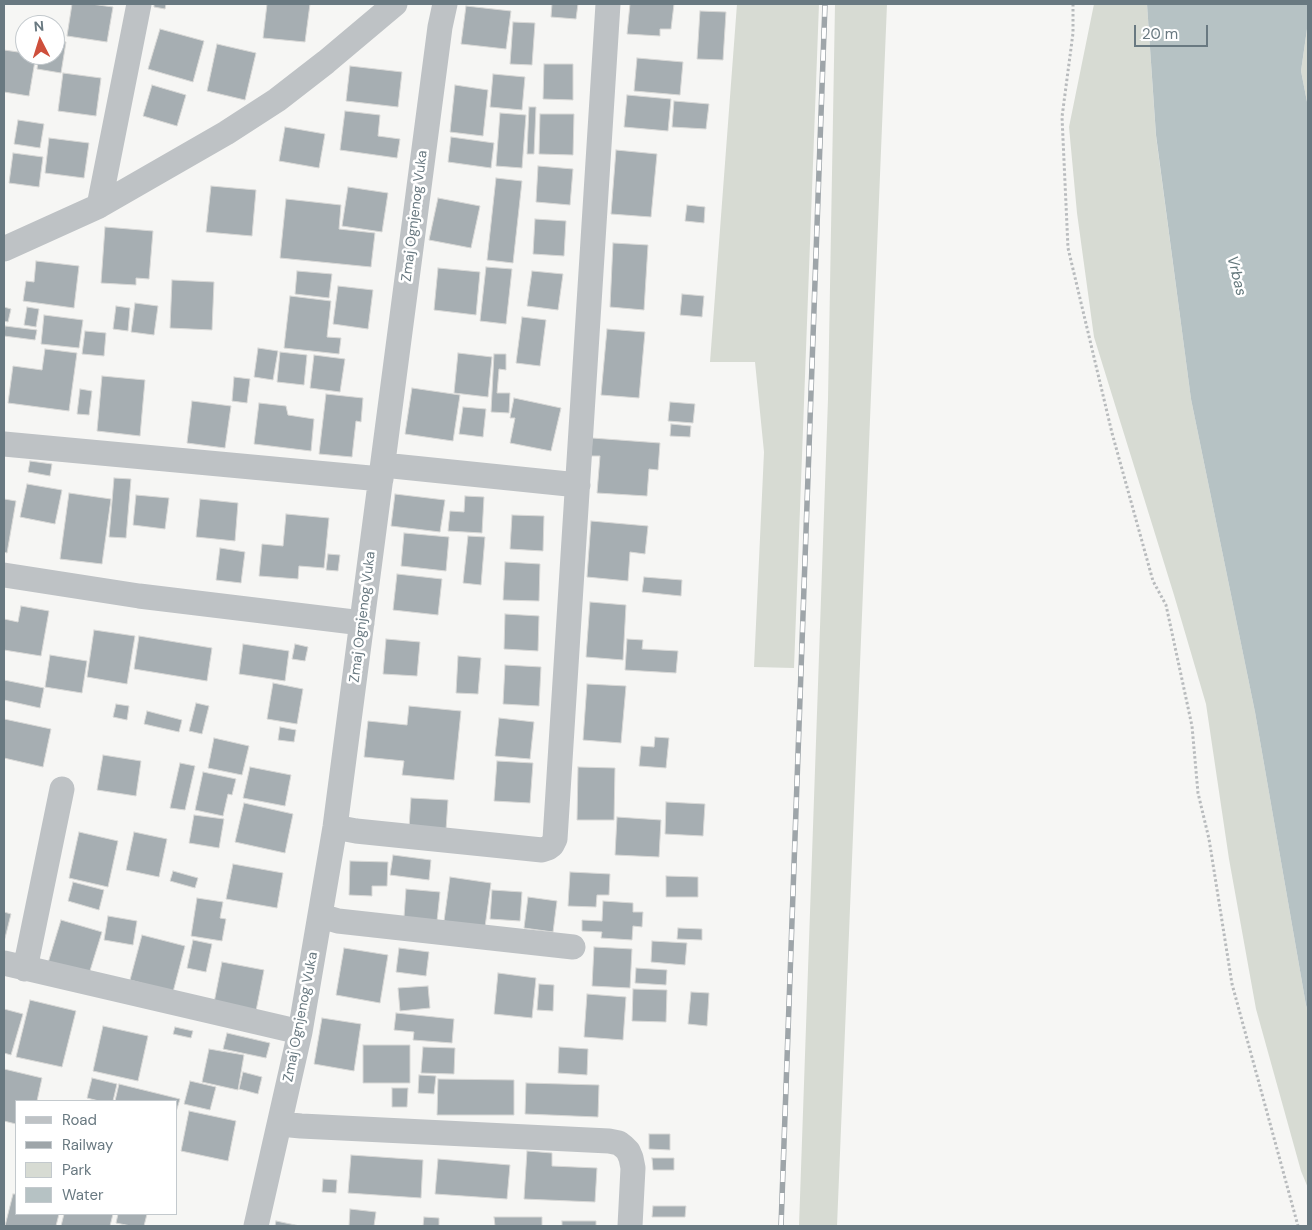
<!DOCTYPE html>
<style>
body{margin:0}
#map{position:relative;width:1312px;height:1230px;overflow:hidden;background:#f6f6f4;font-family:"DM Sans",sans-serif}
canvas{display:block}
.frame{position:absolute;inset:0;border:5px solid #697981;pointer-events:none}
.legend{position:absolute;left:15px;top:1100px;width:162px;height:115px;box-sizing:border-box;background:#fff;border:1px solid #c3c9cd;margin:0;padding:6px 9px;list-style:none;font-size:15px;color:#697981}
.legend li{display:flex;align-items:center;gap:10px;height:25px}
.legend b{width:25px;border:1px solid #c3c9cd}
.north{position:absolute;left:15px;top:15px;width:50px;height:50px;box-sizing:border-box;background:#fff;border:1px solid #c3c9cd;border-radius:50%;rotate:355deg;font-size:14px;font-weight:700;line-height:20px;text-align:center;color:#697981}
.north::after{content:'';display:block;margin:auto;width:18px;height:22px;background:#ce4f3c;clip-path:polygon(50% 0,100% 100%,50% 72%,0 100%)}
.scale{position:absolute;left:1134px;top:25px;width:74px;height:22px;box-sizing:border-box;border:2px solid #697981;border-top:0;padding-left:6px;font-size:15px;line-height:18px;white-space:nowrap;color:#697981;-webkit-text-stroke:4px #fff;paint-order:stroke}
</style>
<div id="map">
<canvas width="1312" height="1230"></canvas>
<div class="frame"></div>
<ul class="legend">
<li><b style="height:6px;background:#bec2c5"></b>Road</li>
<li><b style="height:6px;background:#9ea5a9"></b>Railway</li>
<li><b style="height:14px;background:#d7dbd3"></b>Park</li>
<li><b style="height:14px;background:#b6c2c4"></b>Water</li>
</ul>
<div class="north">N</div>
<div class="scale">20 m</div>
</div>
<script>
const ctx = document.querySelector('canvas').getContext('2d');
ctx.lineJoin = 'round';
function fill(path, color) {
  ctx.fillStyle = color;
  ctx.fill(path, 'evenodd');
}
function toPath(rows) {
  const path = new Path2D();
  for (const r of rows) {
    path.moveTo(r[0], r[1]);
    for (let i = 2; i < r.length; i += 2) path.lineTo(r[i], r[i + 1]);
  }
  return path;
}
function strokePath(path, color, width, dash) {
  ctx.strokeStyle = color;
  ctx.lineWidth = width;
  ctx.lineCap = dash ? 'butt' : 'round';
  ctx.setLineDash(dash || []);
  ctx.stroke(path);
}
function label(font, color, halo, rows, align = 'center') {
  ctx.font = font + ' "DM Sans",sans-serif';
  ctx.lineWidth = 5;
  ctx.setLineDash([]);
  ctx.textBaseline = 'middle';
  ctx.strokeStyle = halo;
  ctx.fillStyle = color;
  for (const [text, x, y, turn = 0] of rows) {
    ctx.save();
    ctx.translate(x, y);
    ctx.rotate((+turn || 0) * Math.PI / 180);
    ctx.textAlign = isNaN(turn) ? turn : align;
    if (halo) ctx.strokeText(text, 0, 0);
    ctx.fillText(text, 0, 0);
    ctx.restore();
  }
}
const green = toPath([
 [737,4,819,4,794,668,754,667,764,452,755,362,710,362],
 [835,4,887,4,837,1226,799,1226,828,399],
 [1094,4,1147,4,1156,136,1191,399,1255,712,1306,1005,1308,1011,1308,1188,1301,1171,1256,1009,1229,859,1206,704,1174,595,1094,337,1077,213,1069,127],
 [1308,22,1308,107,1301,71]
]);
const water = toPath([
 [1147,4,1308,4,1308,22,1301,71,1308,107,1308,1011,1306,1005,1255,712,1191,399,1156,135]
]);
const building = toPath([
 [72,4,91,4,113,7,107,42,67,36,72,4],
 [154,4,166,4,165,9,154,7,154,4],
 [267,4,310,4,305,42,263,38,267,4],
 [552,4,578,4,576,19,551,17,552,4],
 [630,4,674,4,671,29,660,29,660,36,627,34,630,4],
 [466,6,511,11,506,49,461,44,466,6],
 [700,11,726,12,723,60,697,59,700,11],
 [513,22,535,23,532,65,510,64,513,22],
 [160,29,204,41,193,82,148,69,160,29],
 [55,40,66,42,61,73,37,69,39,55,55,55,55,40],
 [217,44,256,53,245,100,207,91,217,44],
 [4,50,25,53,25,55,36,55,29,96,4,92,4,50],
 [637,58,683,62,680,95,634,91,637,58],
 [544,64,573,64,573,100,543,99,544,64],
 [350,66,402,72,398,107,346,101,350,66],
 [63,73,101,78,96,116,58,111,63,73],
 [493,74,525,77,522,110,490,107,493,74],
 [152,85,186,95,177,126,143,116,152,85],
 [455,85,488,90,483,136,450,132,455,85],
 [627,95,671,99,668,131,624,127,627,95],
 [674,101,709,104,706,129,672,127,674,101],
 [529,107,536,107,534,154,527,154,529,107],
 [345,111,380,115,378,136,400,139,397,158,340,150,345,111],
 [500,113,526,115,522,168,496,166,500,113],
 [540,114,574,114,573,155,539,154,540,114],
 [18,120,44,124,40,148,14,144,18,120],
 [285,127,325,134,319,168,279,161,285,127],
 [451,137,494,143,491,168,448,162,451,137],
 [49,138,89,143,84,178,45,173,49,138],
 [616,150,657,154,651,217,611,214,616,150],
 [13,153,43,157,39,187,9,183,13,153],
 [538,166,573,169,570,205,536,202,538,166],
 [496,178,522,181,513,263,487,260,496,178],
 [211,186,256,190,252,236,206,232,211,186],
 [348,187,388,193,382,232,342,226,348,187],
 [438,198,480,206,471,248,429,240,438,198],
 [286,199,341,205,339,229,375,233,371,267,280,258,286,199],
 [687,205,705,207,704,223,685,221,687,205],
 [535,219,566,221,564,256,533,254,535,219],
 [105,227,153,231,149,279,136,278,136,285,101,283,105,227],
 [613,243,648,245,644,310,610,307,613,243],
 [36,261,79,266,74,308,23,301,26,281,34,282,36,261],
 [486,267,512,269,506,324,480,321,486,267],
 [438,268,480,272,476,315,434,310,438,268],
 [297,271,332,274,329,298,295,294,297,271],
 [532,271,563,274,558,310,527,306,532,271],
 [172,280,214,282,212,330,170,328,172,280],
 [338,286,373,290,368,329,333,324,338,286],
 [682,294,704,296,702,317,680,315,682,294],
 [290,296,331,301,327,337,341,338,339,354,284,348,290,296],
 [135,303,158,306,154,335,131,332,135,303],
 [116,306,130,308,128,331,113,329,116,306],
 [4,307,11,309,8,322,4,321,4,307],
 [27,307,39,309,36,327,24,325,27,307],
 [44,315,83,320,79,348,41,344,44,315],
 [522,317,546,320,540,366,516,363,522,317],
 [5,326,37,330,35,340,4,336,5,326],
 [607,329,645,332,639,398,601,395,607,329],
 [85,331,106,333,104,356,82,354,85,331],
 [258,348,278,351,273,380,254,377,258,348],
 [45,349,77,353,69,411,8,403,13,366,42,370,45,349],
 [280,352,307,355,304,385,277,382,280,352],
 [458,353,492,357,488,397,454,393,458,353],
 [494,354,506,354,506,370,499,369,497,393,510,393,509,413,491,412,494,354],
 [314,355,345,359,340,392,310,388,314,355],
 [102,376,145,380,140,436,97,431,102,376],
 [234,377,250,379,247,403,232,401,234,377],
 [412,388,460,395,453,441,405,434,412,388],
 [80,389,92,391,89,415,77,414,80,389],
 [326,394,363,398,361,422,356,421,352,457,319,454,326,394],
 [514,398,561,408,551,451,510,443,515,418,510,418,514,398],
 [192,401,231,406,225,448,187,443,192,401],
 [670,402,695,404,693,423,668,421,670,402],
 [259,403,286,406,288,415,314,419,311,451,254,444,259,403],
 [463,407,486,409,483,437,459,434,463,407],
 [671,424,691,426,690,437,670,436,671,424],
 [592,438,660,443,658,470,649,469,647,496,597,493,600,456,591,456,592,438],
 [30,461,52,464,50,476,28,472,30,461],
 [114,478,131,479,126,538,109,537,114,478],
 [27,484,62,490,55,524,20,517,27,484],
 [69,493,111,499,102,564,60,559,69,493],
 [395,494,445,500,440,532,391,526,395,494],
 [136,495,169,498,165,529,133,525,136,495],
 [465,496,484,497,482,533,448,531,450,511,464,512,465,496],
 [4,499,16,501,7,553,4,552,4,499],
 [200,499,238,503,235,541,196,537,200,499],
 [286,514,329,518,324,568,299,566,298,579,259,576,262,544,283,546,286,514],
 [512,515,544,516,543,551,510,549,512,515],
 [591,521,648,526,645,554,630,552,628,581,587,577,591,521],
 [404,533,449,537,446,571,401,566,404,533],
 [468,536,485,537,481,585,463,583,468,536],
 [220,548,245,552,241,583,216,580,220,548],
 [328,554,340,555,338,571,326,570,328,554],
 [505,562,540,564,539,601,503,600,505,562],
 [397,574,442,579,438,615,393,610,397,574],
 [644,577,682,580,681,596,642,592,644,577],
 [590,602,626,605,623,660,586,657,590,602],
 [21,606,49,611,41,656,4,650,4,619,18,622,21,606],
 [505,614,539,616,538,651,504,649,505,614],
 [94,630,135,636,127,684,87,677,94,630],
 [139,636,212,648,207,681,134,669,139,636],
 [386,639,420,642,417,676,383,674,386,639],
 [627,639,643,640,642,649,678,651,676,673,625,670,627,639],
 [243,644,289,651,285,681,239,674,243,644],
 [295,644,308,647,305,661,292,659,295,644],
 [50,655,87,661,82,693,45,687,50,655],
 [458,656,481,658,478,694,456,693,458,656],
 [505,665,541,667,539,706,503,704,505,665],
 [4,680,44,688,40,708,4,700,4,680],
 [273,683,303,689,297,724,267,719,273,683],
 [587,684,626,686,621,743,583,740,587,684],
 [196,703,209,706,202,734,189,731,196,703],
 [116,704,129,706,127,720,113,717,116,704],
 [409,706,461,711,454,780,402,775,404,761,364,757,368,721,407,725,409,706],
 [147,711,182,720,179,732,144,724,147,711],
 [499,718,534,722,530,759,495,756,499,718],
 [4,719,51,729,43,767,4,758,4,719],
 [280,727,296,730,294,742,278,740,280,727],
 [655,737,669,738,666,768,639,766,641,746,654,747,655,737],
 [214,738,249,746,242,775,208,768,214,738],
 [103,755,141,761,136,796,97,790,103,755],
 [497,761,533,763,530,803,494,801,497,761],
 [180,763,195,766,185,810,170,808,180,763],
 [250,767,291,775,285,806,243,798,250,767],
 [578,767,615,768,614,820,577,820,578,767],
 [203,772,236,779,232,795,228,794,223,816,195,810,203,772],
 [411,798,448,800,446,830,409,828,411,798],
 [666,802,705,804,703,836,665,834,666,802],
 [244,803,293,814,285,853,235,842,244,803],
 [194,815,224,819,219,848,189,843,194,815],
 [617,817,661,820,659,857,615,855,617,817],
 [79,832,118,841,108,887,69,878,79,832],
 [134,832,167,839,159,877,126,870,134,832],
 [393,855,431,860,429,880,390,875,393,855],
 [350,861,388,862,387,886,372,886,372,896,349,895,350,861],
 [233,864,283,873,277,908,226,899,233,864],
 [173,871,198,878,195,888,170,881,173,871],
 [570,872,610,874,609,895,597,895,596,907,568,906,570,872],
 [666,876,698,877,698,897,666,897,666,876],
 [450,877,491,883,485,927,444,921,450,877],
 [73,882,104,890,99,910,68,901,73,882],
 [406,889,440,892,437,921,404,917,406,889],
 [492,890,522,892,520,921,490,919,492,890],
 [528,897,557,901,553,932,524,928,528,897],
 [197,898,223,902,220,918,226,919,222,941,191,936,197,898],
 [603,901,633,903,633,912,643,912,642,927,633,926,632,940,601,938,602,932,582,931,582,920,602,921,603,901],
 [4,912,11,914,4,942,4,912],
 [108,916,137,921,133,945,104,940,108,916],
 [61,920,102,932,89,974,48,963,61,920],
 [678,928,702,929,702,940,677,939,678,928],
 [142,935,185,946,173,992,130,980,142,935],
 [193,940,212,944,206,972,187,968,193,940],
 [652,941,687,943,685,965,651,962,652,941],
 [594,947,632,949,630,988,592,986,594,947],
 [344,948,388,955,380,1003,336,995,344,948],
 [399,948,429,952,426,976,396,972,399,948],
 [222,962,264,970,255,1016,213,1008,222,962],
 [636,968,667,970,666,985,635,983,636,968],
 [498,973,536,978,532,1018,494,1014,498,973],
 [539,984,554,985,553,1011,537,1010,539,984],
 [428,986,430,1008,400,1011,398,988,428,986],
 [633,989,667,990,666,1022,632,1021,633,989],
 [691,992,709,993,707,1026,688,1024,691,992],
 [587,994,626,997,623,1040,584,1037,587,994],
 [30,1000,76,1011,62,1067,16,1057,30,1000],
 [4,1009,23,1014,11,1055,4,1053,4,1009],
 [396,1013,454,1019,452,1043,413,1040,414,1032,394,1030,396,1013],
 [322,1018,361,1024,354,1071,314,1064,322,1018],
 [103,1026,148,1036,138,1081,93,1071,103,1026],
 [175,1027,193,1031,191,1038,173,1034,175,1027],
 [227,1033,270,1043,266,1058,223,1049,227,1033],
 [363,1045,410,1045,410,1083,363,1083,363,1045],
 [423,1047,455,1048,454,1074,421,1073,423,1047],
 [559,1047,588,1049,587,1075,558,1073,559,1047],
 [209,1049,244,1055,238,1090,202,1082,209,1049],
 [4,1069,42,1078,37,1101,16,1101,16,1124,4,1121,4,1069],
 [243,1072,262,1077,258,1094,239,1089,243,1072],
 [419,1075,436,1076,434,1094,418,1093,419,1075],
 [92,1078,117,1084,113,1101,99,1101,87,1098,92,1078],
 [438,1079,514,1080,514,1115,437,1115,438,1079],
 [190,1081,216,1087,210,1110,184,1104,190,1081],
 [526,1083,599,1085,598,1117,525,1114,526,1083],
 [119,1084,180,1099,176,1112,176,1101,115,1101,119,1084],
 [392,1088,408,1088,407,1107,392,1107,392,1088],
 [189,1111,236,1121,228,1161,181,1151,189,1111],
 [649,1134,670,1134,670,1150,649,1149,649,1134],
 [527,1151,552,1153,552,1166,597,1168,595,1202,524,1199,527,1151],
 [351,1155,423,1160,421,1198,348,1193,351,1155],
 [652,1158,674,1158,674,1170,653,1170,652,1158],
 [438,1159,510,1165,507,1199,435,1194,438,1159],
 [323,1179,337,1180,336,1193,322,1192,323,1179],
 [13,1194,16,1194,16,1214,59,1214,56,1226,5,1226,13,1194],
 [653,1206,686,1206,685,1217,652,1217,653,1206],
 [350,1209,376,1212,374,1226,349,1226,350,1209],
 [64,1214,113,1214,110,1226,61,1226,64,1214],
 [118,1214,147,1214,144,1226,131,1226,116,1223,118,1214],
 [424,1217,439,1218,439,1226,411,1226,423,1226,424,1217],
 [494,1217,542,1217,542,1226,495,1226,494,1217],
 [276,1221,300,1226,275,1226,276,1221],
 [562,1221,596,1221,596,1226,562,1226,562,1221]
]);
const path = toPath([
 [1073,4,1073,33,1062,117,1068,248,1112,433,1153,581,1166,605,1192,726,1198,793,1209,839,1232,984,1298,1226]
]);
const minor = toPath([
 [99,206,139,4],
 [4,249,99,206,226,133,277,100,326,62,395,4],
 [4,444,381,479],
 [383,465,578,485],
 [4,575,139,596,362,623],
 [335,827,356,831,542,850,548,848,552,845,555,839,608,4],
 [321,916,338,921,573,947],
 [4,963,300,1032],
 [25,969,62,789],
 [280,1124,301,1126,609,1141,619,1143,624,1147,628,1151,631,1158,633,1168,630,1226],
 [256,1226,300,1032,335,827,440,27,445,4]
]);
const rail = toPath([
 [781,1226,825,4]
]);
const streetNames = [
 ["Zmaj Ognjenog Vuka",415,216,-83],
 ["Zmaj Ognjenog Vuka",363,617,-83],
 ["Zmaj Ognjenog Vuka",301,1017,-79]
];
const waterNames = [
 ["Vrbas",1236,276,76]
];
fill(green, '#d7dbd3');
fill(water, '#b6c2c4');
fill(building, '#a6aeb2');
strokePath(building, '#d8d8d6', 1);
strokePath(path, '#b8bbbd', 3, [2.5, 2.5]);
strokePath(minor, '#bec2c5', 25);
strokePath(rail, '#9ea5a9', 5.5);
strokePath(rail, '#fff', 4, [11]);
label('14px', '#697981', '#fff', streetNames);
label('italic 15px', '#65797d', '#fff', waterNames);
</script>
